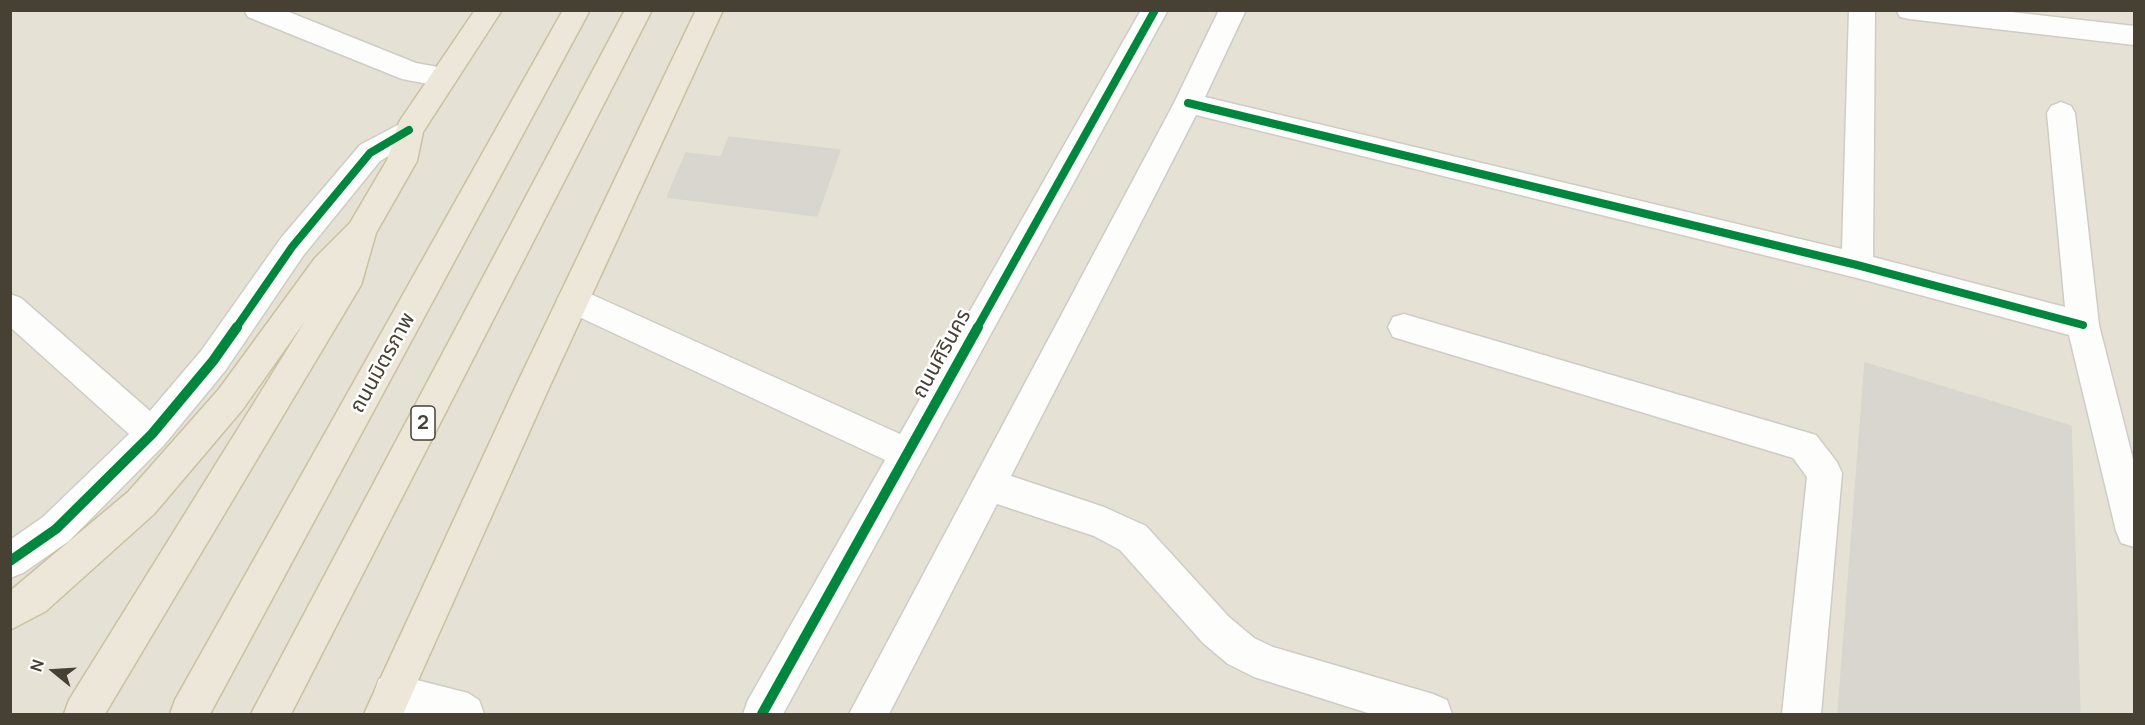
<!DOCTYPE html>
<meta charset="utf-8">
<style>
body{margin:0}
#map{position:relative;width:2145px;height:725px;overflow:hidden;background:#f0efe8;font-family:Manrope,sans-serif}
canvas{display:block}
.frame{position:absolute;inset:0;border:12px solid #464133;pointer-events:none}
.north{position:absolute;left:24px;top:641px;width:60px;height:60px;-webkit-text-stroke:4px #fff;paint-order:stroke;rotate:288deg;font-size:16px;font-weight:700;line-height:24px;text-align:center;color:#464133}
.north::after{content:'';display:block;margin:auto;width:21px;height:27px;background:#464133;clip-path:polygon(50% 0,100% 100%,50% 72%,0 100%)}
</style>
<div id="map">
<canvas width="2145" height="725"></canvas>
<div class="frame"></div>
<div class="north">N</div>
</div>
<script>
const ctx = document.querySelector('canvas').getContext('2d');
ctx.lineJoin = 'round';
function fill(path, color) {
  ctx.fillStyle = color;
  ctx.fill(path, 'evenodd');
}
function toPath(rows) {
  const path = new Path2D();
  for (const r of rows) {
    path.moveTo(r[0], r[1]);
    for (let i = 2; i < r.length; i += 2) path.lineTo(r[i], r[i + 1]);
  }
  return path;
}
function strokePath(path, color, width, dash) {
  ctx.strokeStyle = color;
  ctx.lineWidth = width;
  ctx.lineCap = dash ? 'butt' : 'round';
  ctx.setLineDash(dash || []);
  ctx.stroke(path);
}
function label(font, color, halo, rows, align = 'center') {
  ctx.font = font + ' Manrope,"Noto Sans Thai",sans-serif';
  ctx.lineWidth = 5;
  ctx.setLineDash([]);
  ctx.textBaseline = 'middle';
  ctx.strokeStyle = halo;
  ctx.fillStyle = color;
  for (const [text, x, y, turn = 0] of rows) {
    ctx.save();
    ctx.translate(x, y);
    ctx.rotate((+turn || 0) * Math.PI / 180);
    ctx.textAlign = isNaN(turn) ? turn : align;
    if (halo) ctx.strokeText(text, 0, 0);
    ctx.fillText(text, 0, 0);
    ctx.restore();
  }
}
const residential = toPath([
 [11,11,2134,11,2134,714,11,714]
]);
const building = toPath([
 [729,137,840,150,817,216,667,197,686,153,721,157,729,137],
 [1865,363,2071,426,2080,714,1838,714,1865,363]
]);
const minor = toPath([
 [244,10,284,10,416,63,454,70,458,77,454,84,444,87,402,79,248,17,244,10],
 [1141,10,1168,10,783,714,743,714,748,700,885,460,562,309,557,300,562,291,573,287,584,291,900,434,1141,10],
 [1219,10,1246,10,1205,97,1842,249,1849,10,1875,10,1873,257,2065,307,2047,113,2051,106,2061,102,2071,106,2075,113,2099,325,2134,463,2134,547,2121,543,2116,531,2069,335,1857,278,1196,115,1011,476,1104,507,1146,526,1229,617,1254,638,1273,647,1433,694,1447,700,1452,714,1371,714,1254,677,1228,664,1203,643,1120,550,1094,536,997,504,889,714,849,714,1174,103,1219,10],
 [1896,10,1994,10,2134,26,2134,45,1909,19,1900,17,1896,10],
 [409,119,419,122,423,130,419,138,380,161,303,256,225,371,164,445,69,541,23,573,10,578,10,540,43,517,129,434,10,327,10,294,21,298,150,411,201,351,281,238,360,145,409,119],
 [1404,314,1816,435,1837,462,1842,473,1821,714,1782,714,1807,477,1793,458,1393,337,1388,327,1393,317,1404,314],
 [393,674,468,693,479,700,484,714,402,714,379,707,374,693,379,679,393,674]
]);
const highway = toPath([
 [475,10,502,10,423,132,417,161,376,233,361,285,105,714,64,714,69,700,305,321,243,409,154,514,46,611,10,630,10,591,128,492,219,389,315,258,350,223,387,160,399,122,475,10],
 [563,10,590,10,210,714,170,714,175,700,563,10],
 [625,10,652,10,291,714,251,714,625,10],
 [696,10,723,10,548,390,403,714,364,714,514,390,696,10]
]);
const cyclewayFar1 = toPath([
 [1188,103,1857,265,2083,325],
 [236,328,292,247,370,153,409,130],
 [977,328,1155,10]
]);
const cycleway = toPath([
 [10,561,56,529,152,434,213,361,237,327],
 [762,714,978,327]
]);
const shields = [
 [423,423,24]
];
const shieldNames = [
 ["2",423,423]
];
const streetNames = [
 ["ถนนศิรินคร",942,354,-61],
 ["ถนนมิตรภาพ",383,363,-61]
];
fill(residential, '#e5e2d5');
fill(building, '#d8d6cf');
strokePath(building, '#d8d6cd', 1.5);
strokePath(minor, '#ceccc5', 3);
strokePath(highway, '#cac1a1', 3);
fill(minor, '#fdfdfc');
fill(highway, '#ece7d8');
strokePath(cyclewayFar1, '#00873e', 8);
strokePath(cycleway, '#00873e', 10);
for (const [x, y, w] of shields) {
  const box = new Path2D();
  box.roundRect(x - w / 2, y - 17, w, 34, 4.5);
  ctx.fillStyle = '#fff';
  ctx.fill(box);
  strokePath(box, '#464133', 1.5);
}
label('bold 20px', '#464133', null, shieldNames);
label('21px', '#464133', '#fff', streetNames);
</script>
